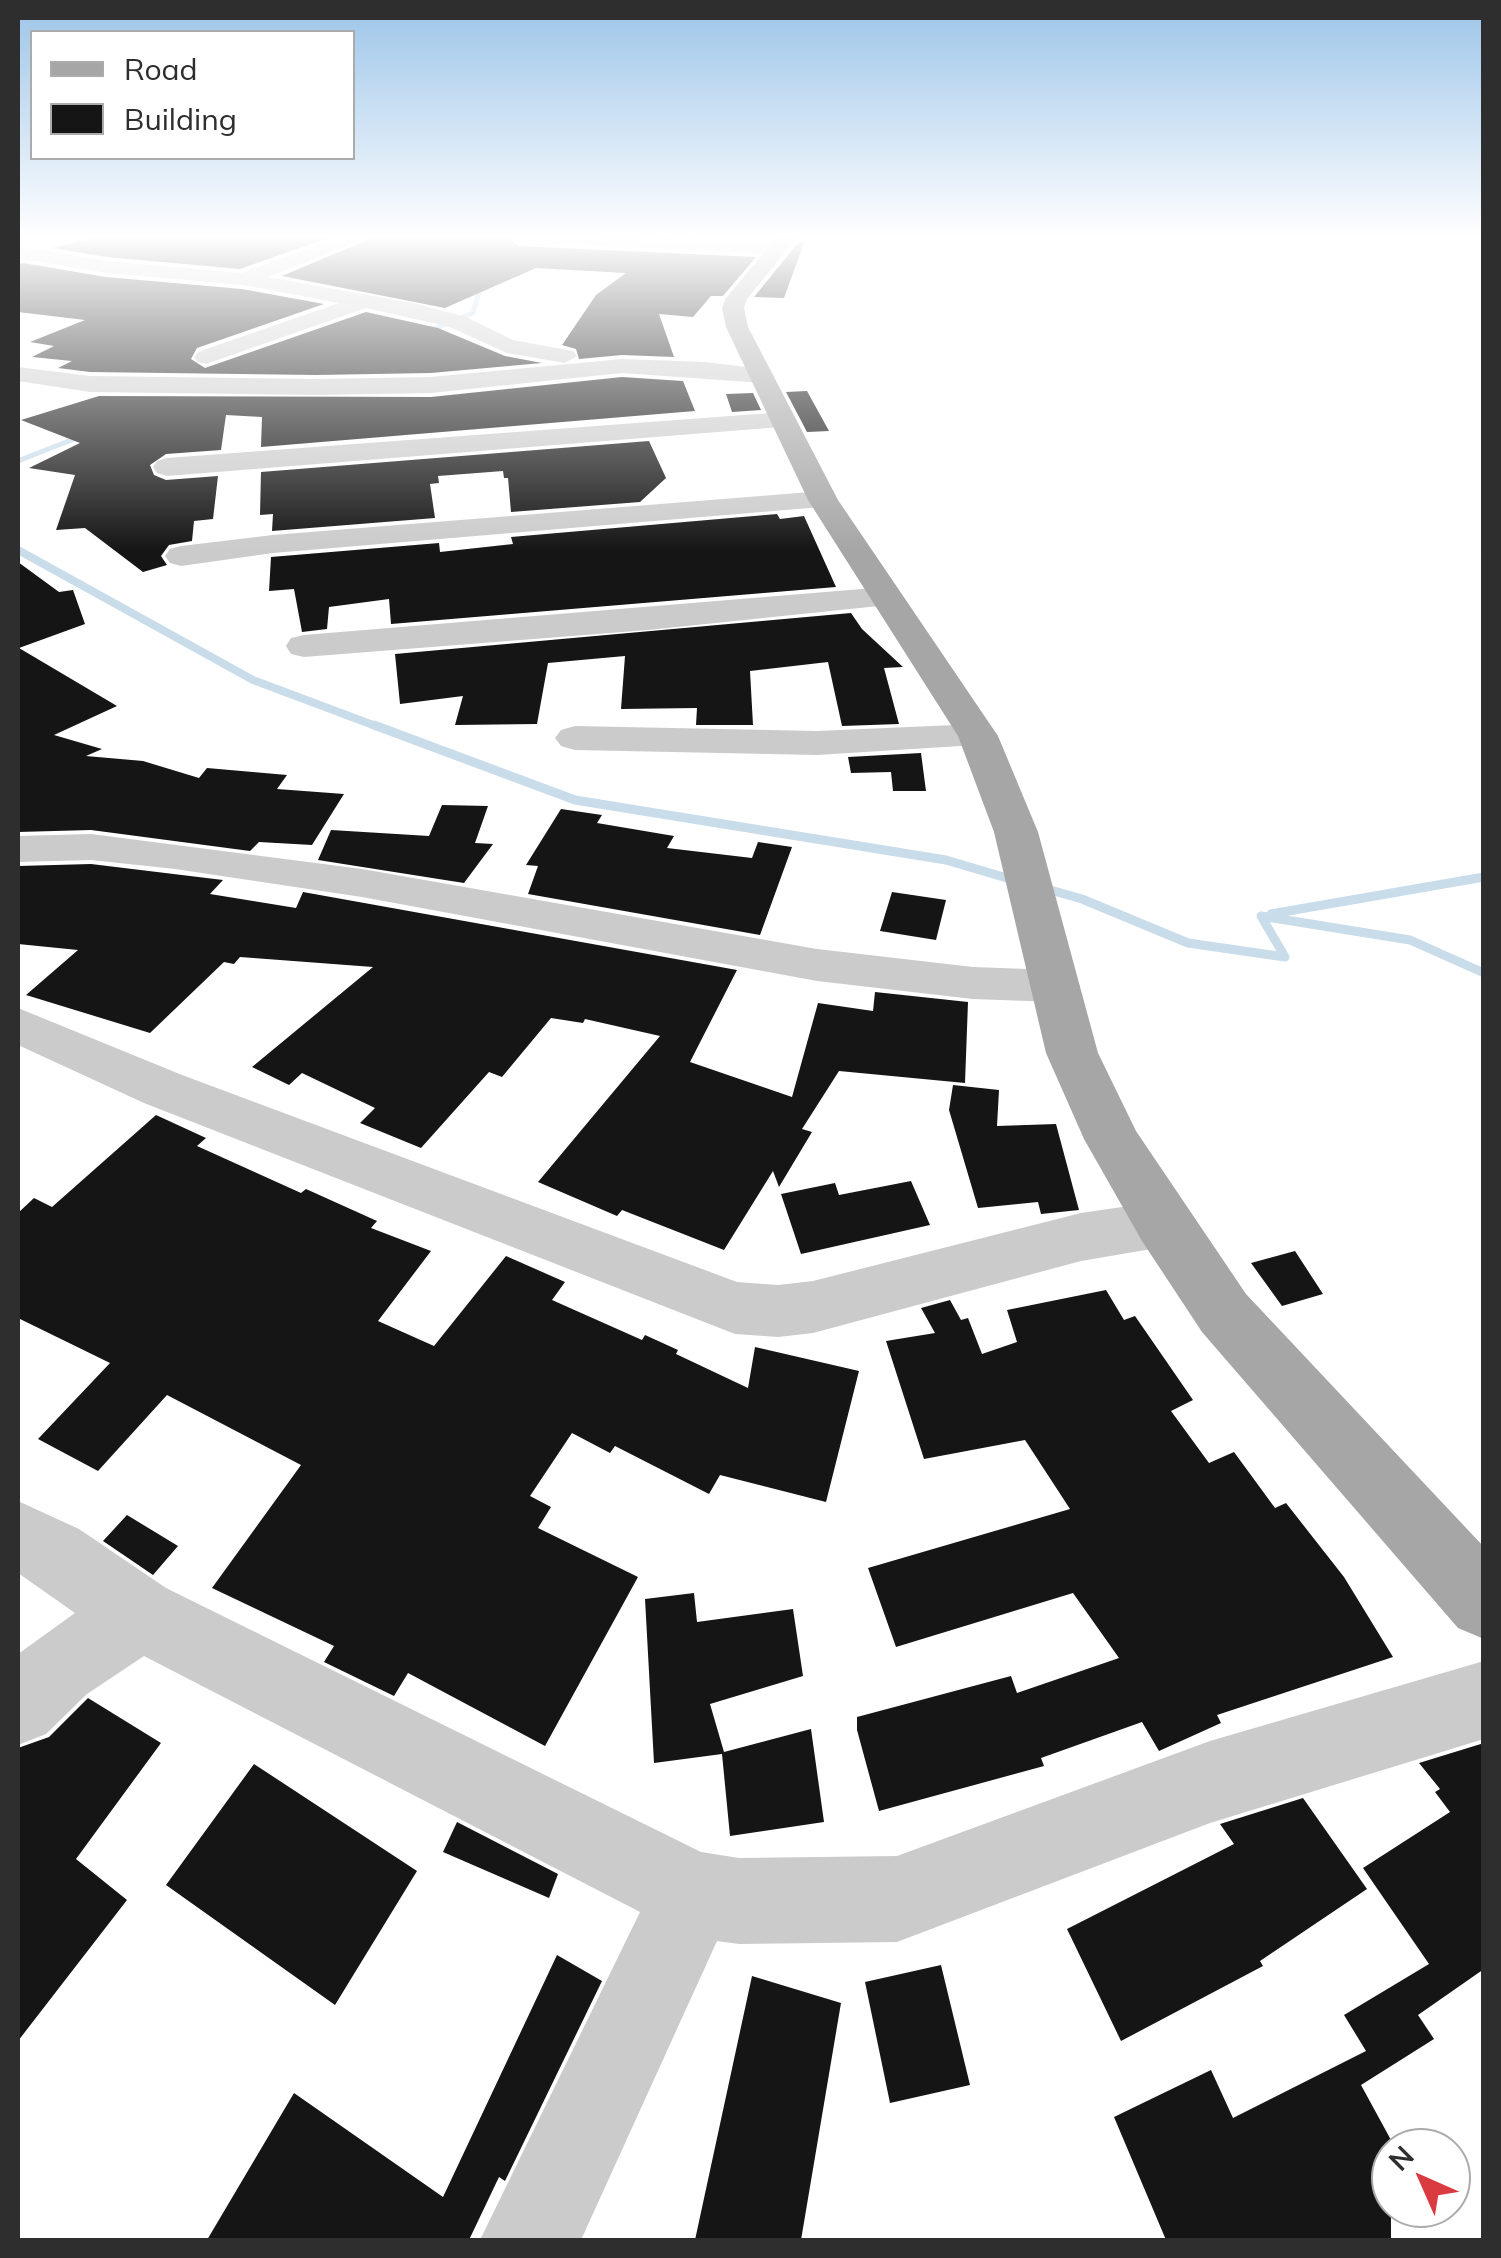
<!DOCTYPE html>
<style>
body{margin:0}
#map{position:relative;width:1501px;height:2258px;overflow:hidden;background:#fff;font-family:Mulish,sans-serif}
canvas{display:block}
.frame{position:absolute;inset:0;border:20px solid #2e2e2e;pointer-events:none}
.legend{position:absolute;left:30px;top:30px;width:325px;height:130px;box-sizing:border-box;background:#fff;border:2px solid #ababab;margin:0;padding:12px 18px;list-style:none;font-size:30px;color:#2e2e2e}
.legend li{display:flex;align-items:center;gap:20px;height:50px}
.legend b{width:50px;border:2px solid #ababab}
.north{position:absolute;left:1371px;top:2128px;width:100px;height:100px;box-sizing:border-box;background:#fff;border:2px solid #ababab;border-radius:50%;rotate:315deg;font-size:28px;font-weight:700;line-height:40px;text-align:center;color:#2e2e2e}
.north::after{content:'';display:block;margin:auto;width:35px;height:45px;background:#da3b40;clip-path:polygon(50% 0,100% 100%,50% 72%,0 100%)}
</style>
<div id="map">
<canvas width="1501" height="2258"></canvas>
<div class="frame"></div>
<ul class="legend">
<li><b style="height:12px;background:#a6a6a6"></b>Road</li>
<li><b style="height:28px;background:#151515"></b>Building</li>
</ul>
<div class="north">N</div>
</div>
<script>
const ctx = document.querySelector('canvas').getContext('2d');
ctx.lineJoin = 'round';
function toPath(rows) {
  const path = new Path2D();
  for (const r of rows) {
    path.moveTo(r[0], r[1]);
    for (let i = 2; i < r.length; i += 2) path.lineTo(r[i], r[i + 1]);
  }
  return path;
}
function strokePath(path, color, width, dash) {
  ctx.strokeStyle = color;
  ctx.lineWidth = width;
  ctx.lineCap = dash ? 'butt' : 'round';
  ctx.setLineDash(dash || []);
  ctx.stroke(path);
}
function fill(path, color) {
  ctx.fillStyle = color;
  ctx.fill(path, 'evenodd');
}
const streamFar2 = toPath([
 [427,332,473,313,483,278],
 [18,461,84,435]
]);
const streamFar1 = toPath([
 [18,550,253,680,381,728]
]);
const stream = toPath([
 [374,725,575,800,946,860,1017,881],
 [1040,887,1082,899,1188,943,1285,957,1261,916,1410,940,1484,973],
 [1271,914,1484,877]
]);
const building = toPath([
 [106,235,336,235,240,269,107,257,52,248],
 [379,235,505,235,518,246,756,257,723,296,711,296,693,317,659,314,674,357,622,355,579,359,576,349,562,345,596,295,626,273,536,268,445,308,282,276],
 [798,243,804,243,784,298,754,297],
 [23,263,106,277,242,289,324,304,197,348,191,359,205,368,366,312,438,328,505,356,542,363,431,373,316,375,90,372,58,368,72,361,32,357,54,346,30,342,85,320,18,312,18,264],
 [622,377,683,381,695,411,261,447,262,417,226,415,221,450,166,454,150,465,154,475,166,480,218,476,213,519,194,521,192,541,169,545,161,556,167,565,143,572,85,528,56,530,75,475,29,468,80,443,21,420,99,396,431,397],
 [807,391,829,431,807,432,786,392],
 [753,393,761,410,732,412,726,394],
 [649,441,666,478,640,502,511,512,508,478,504,478,503,471,438,476,439,483,430,484,435,518,272,531,273,514,260,515,261,472],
 [777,514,780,519,804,516,836,587,391,624,389,599,329,607,327,629,302,632,294,589,269,591,271,557,439,543,440,552,513,544,511,537],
 [18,562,59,592,73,590,85,624,19,648,117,706,54,735,102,749,86,756,143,761,199,778,207,768,287,775,277,789,344,794,312,845,259,842,250,851,91,830,18,832],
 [851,613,862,629,903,667,884,668,899,724,842,726,828,662,750,671,753,725,696,725,697,708,621,709,625,656,548,663,537,724,455,725,463,696,400,704,395,654],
 [921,753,926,791,893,791,891,772,851,773,848,757],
 [442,805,488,806,475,843,493,844,464,883,318,860,331,830,429,836],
 [561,809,602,815,597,823,674,836,667,848,752,858,758,842,792,847,760,935,528,894,538,866,526,865],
 [91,864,223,880,210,894,296,908,303,892,737,970,690,1062,792,1097,818,1003,873,1011,875,992,968,1002,965,1083,839,1071,802,1129,812,1132,779,1187,773,1171,724,1250,622,1210,617,1216,538,1182,660,1036,585,1019,583,1023,551,1018,502,1077,489,1072,421,1148,360,1123,375,1108,302,1073,289,1085,252,1067,373,967,240,957,234,964,224,962,150,1033,26,995,78,950,18,944,18,866],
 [892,892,946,900,936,940,880,931],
 [953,1085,999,1090,997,1126,1056,1124,1079,1210,1041,1214,1038,1202,978,1208,949,1110],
 [156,1115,206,1138,197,1146,301,1193,306,1189,377,1221,371,1228,431,1251,378,1321,434,1346,506,1256,565,1282,552,1300,642,1340,645,1335,678,1350,676,1354,748,1388,755,1347,859,1371,826,1502,720,1475,709,1494,615,1446,610,1453,572,1433,530,1496,551,1507,538,1528,638,1577,545,1746,408,1673,394,1696,324,1662,334,1646,212,1588,301,1465,167,1395,98,1471,38,1439,110,1363,18,1318,18,1213,34,1198,52,1207],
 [911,1181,930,1225,801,1254,781,1194,835,1183,839,1195],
 [1295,1251,1323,1294,1282,1306,1251,1263],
 [1106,1290,1124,1320,1135,1316,1193,1400,1171,1411,1209,1463,1234,1452,1275,1508,1286,1503,1344,1577,1393,1657,1217,1715,1221,1723,1159,1751,1142,1722,1041,1758,1044,1766,879,1811,857,1730,857,1717,1011,1676,1017,1693,1119,1658,1073,1593,896,1647,868,1568,1070,1509,1025,1440,924,1459,886,1341,935,1333,921,1308,950,1300,961,1320,968,1318,982,1354,1017,1342,1007,1310],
 [127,1515,178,1546,153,1575,103,1541],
 [694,1593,697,1622,793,1609,803,1676,710,1704,724,1752,811,1729,824,1822,730,1836,722,1754,654,1763,645,1599],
 [88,1698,161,1743,76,1859,127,1900,18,2041,18,1748,49,1737],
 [1484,1743,1484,1969,1418,2015,1434,2039,1361,2085,1391,2140,1391,2240,1166,2240,1114,2117,1211,2070,1233,2118,1366,2051,1344,2015,1429,1964,1363,1868,1450,1812,1435,1792,1440,1789,1419,1763],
 [254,1764,417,1871,335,2005,166,1885],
 [1303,1798,1367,1889,1260,1961,1263,1966,1121,2041,1067,1929,1234,1844,1220,1824],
 [457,1822,558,1874,549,1898,443,1852],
 [557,1955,602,1981,505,2181,499,2177,469,2240,207,2240,294,2093,443,2197],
 [941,1965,970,2085,890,2103,865,1982],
 [752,1976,841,2003,801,2240,695,2240]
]);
const minor = toPath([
 [347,235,375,235,268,277,417,304,466,317,513,340,573,351,577,356,565,363,507,353,450,327,366,308,206,364,198,362,194,357,198,352,339,303,243,285,107,273,18,258,18,246,107,261,241,273,347,235],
 [509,235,779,242,789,248,779,254,518,242,509,235],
 [622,359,705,362,763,369,775,376,763,383,622,373,431,393,316,395,90,392,18,381,18,367,90,376,316,379,431,377,622,359],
 [784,412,797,420,793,426,167,476,157,473,153,467,157,461,167,458,784,412],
 [823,491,833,494,838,500,833,506,273,553,181,566,170,563,165,556,170,549,181,546,273,535,823,491],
 [886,587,898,590,903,597,898,604,648,630,304,657,291,654,286,646,291,638,304,635,886,587],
 [978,724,992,728,998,736,992,744,817,755,575,750,561,746,555,738,561,730,575,726,817,731,978,724],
 [91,834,362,869,817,949,973,967,1055,970,1072,974,1080,986,1072,998,1055,1002,973,999,817,981,362,897,175,869,91,860,18,862,18,836,91,834],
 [18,1008,182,1075,737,1282,778,1285,813,1281,1081,1213,1163,1201,1184,1207,1192,1224,1184,1241,1163,1247,1081,1261,813,1333,778,1337,735,1334,144,1103,18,1045,18,1008],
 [18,1501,79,1529,166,1588,701,1852,739,1858,897,1856,1210,1741,1484,1661,1484,1739,1210,1823,897,1942,739,1944,717,1941,581,2240,480,2240,640,1912,144,1656,87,1694,46,1734,18,1745,18,1654,75,1613,18,1573,18,1501]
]);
const major = toPath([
 [779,235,799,235,747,299,744,308,748,327,838,500,998,736,1038,832,1098,1053,1136,1131,1246,1294,1484,1547,1484,1639,1458,1628,1202,1332,1142,1241,1084,1139,1046,1053,994,832,958,736,808,500,726,327,722,308,726,298,779,235]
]);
strokePath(streamFar2, '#c9dce9', 5);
strokePath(streamFar1, '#c9dce9', 8);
strokePath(stream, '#c9dce9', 9);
fill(building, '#151515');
fill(minor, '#cbcbcb');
fill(major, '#a6a6a6');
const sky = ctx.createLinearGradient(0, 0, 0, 551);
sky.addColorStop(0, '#9bc4e8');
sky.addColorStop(0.43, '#fff');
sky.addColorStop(1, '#ffffff00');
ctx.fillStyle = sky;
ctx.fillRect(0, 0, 1501, 551);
</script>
